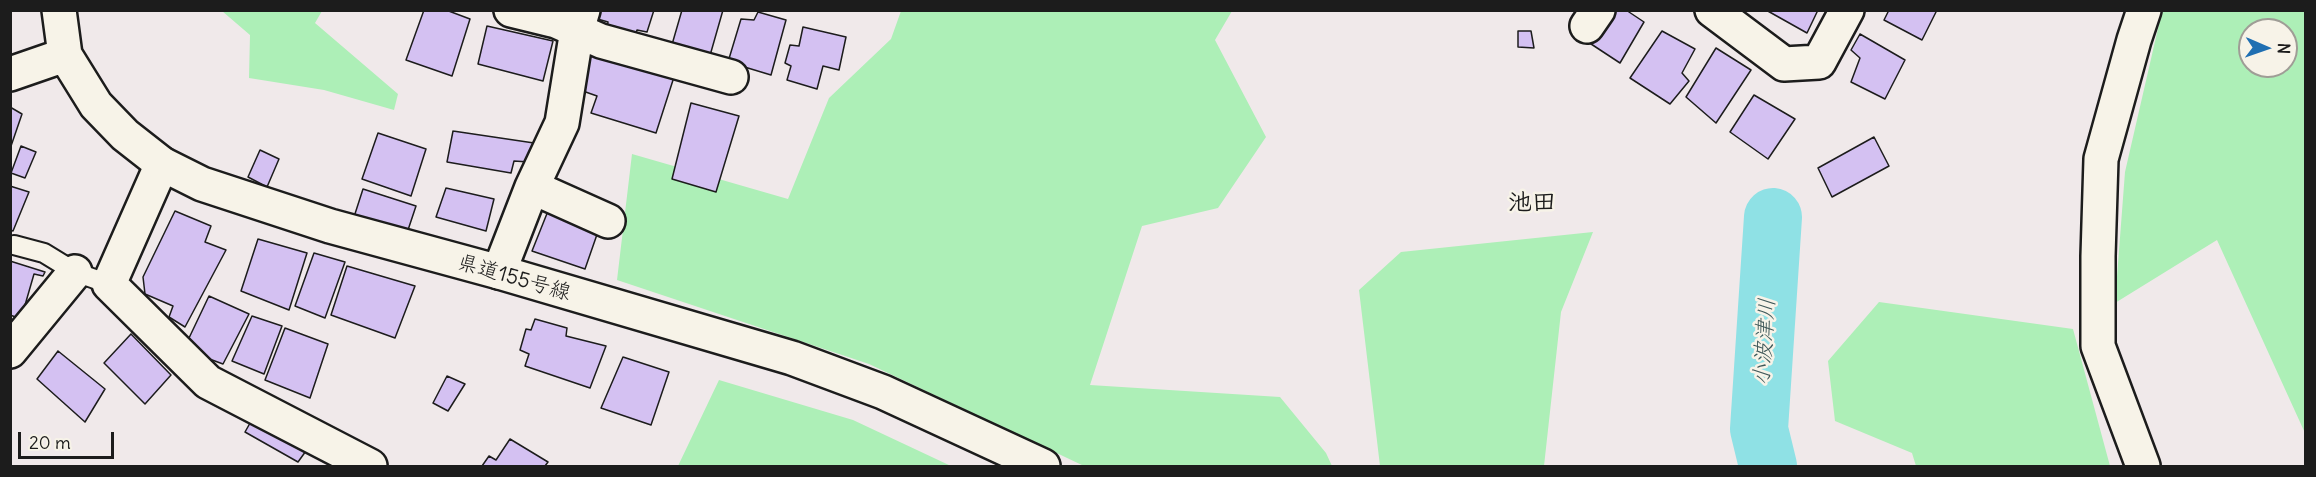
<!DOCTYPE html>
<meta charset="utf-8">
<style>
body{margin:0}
#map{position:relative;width:2316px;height:477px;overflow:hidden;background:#f0e9ea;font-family:Delius,sans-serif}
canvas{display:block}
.frame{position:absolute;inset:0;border:12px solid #1c1c1c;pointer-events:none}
.north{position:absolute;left:2238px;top:18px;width:60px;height:60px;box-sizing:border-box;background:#f7f3e8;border:2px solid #9f9d96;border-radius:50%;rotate:92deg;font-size:16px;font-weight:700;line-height:24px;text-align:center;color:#1c1c1c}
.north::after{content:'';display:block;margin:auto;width:21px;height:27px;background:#1f6fb2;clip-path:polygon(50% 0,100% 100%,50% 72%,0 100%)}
.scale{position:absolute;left:18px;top:432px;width:96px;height:27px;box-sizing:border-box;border:3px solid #1c1c1c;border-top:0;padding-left:8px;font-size:18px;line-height:21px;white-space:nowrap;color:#1c1c1c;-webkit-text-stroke:4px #f7f3e8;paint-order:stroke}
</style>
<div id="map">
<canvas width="2316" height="477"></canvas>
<div class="frame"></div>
<div class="north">N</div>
<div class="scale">20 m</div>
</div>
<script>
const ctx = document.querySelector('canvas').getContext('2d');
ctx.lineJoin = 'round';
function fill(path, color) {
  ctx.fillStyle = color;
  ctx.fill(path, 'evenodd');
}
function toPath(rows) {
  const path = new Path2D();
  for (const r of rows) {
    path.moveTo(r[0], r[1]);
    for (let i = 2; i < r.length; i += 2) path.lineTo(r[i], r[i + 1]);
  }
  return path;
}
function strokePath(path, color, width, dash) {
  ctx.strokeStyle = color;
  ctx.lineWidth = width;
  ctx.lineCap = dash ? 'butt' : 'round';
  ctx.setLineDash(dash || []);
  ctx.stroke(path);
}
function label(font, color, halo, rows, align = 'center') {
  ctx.font = font + ' Delius,"Klee One",sans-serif';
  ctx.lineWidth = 5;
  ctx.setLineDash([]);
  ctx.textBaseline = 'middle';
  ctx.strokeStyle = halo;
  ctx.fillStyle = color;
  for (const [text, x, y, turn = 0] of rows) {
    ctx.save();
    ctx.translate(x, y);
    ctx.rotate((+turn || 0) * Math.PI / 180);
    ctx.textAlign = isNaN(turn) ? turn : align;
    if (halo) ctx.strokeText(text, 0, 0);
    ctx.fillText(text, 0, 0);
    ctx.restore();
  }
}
const green = toPath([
 [222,11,322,11,315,23,398,94,394,110,324,90,249,78,250,35],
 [901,11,1232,11,1215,40,1266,137,1218,208,1142,226,1090,385,1280,397,1326,453,1332,466,1084,466,869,364,617,280,632,154,788,199,829,98,891,39],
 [2162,11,2305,11,2305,433,2217,240,2115,303,2125,172],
 [2250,30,2286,30,2286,66,2250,66],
 [1593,232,1561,312,1544,466,1380,466,1359,290,1401,252],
 [1879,302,2073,329,2110,466,1916,466,1912,453,1835,421,1828,361],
 [719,380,853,420,951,466,678,466]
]);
const river = toPath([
 [1768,466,1759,429,1773,217]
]);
const building = toPath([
 [424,10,446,10,470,19,452,76,406,60,424,10],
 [596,10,654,10,647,32,637,30,634,39,606,33,608,22,594,18,596,10],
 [682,10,723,10,709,59,671,48,682,10],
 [1606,10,1626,10,1644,22,1620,63,1585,40,1606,10],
 [1766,10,1818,10,1807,33,1766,10],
 [1889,10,1937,10,1922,40,1884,20,1889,10],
 [758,12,786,20,771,75,728,62,741,19,754,20,758,12],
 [487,26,553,41,543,81,478,64,487,26],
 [803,27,846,37,839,70,823,66,817,89,787,80,791,66,785,63,790,45,799,46,803,27],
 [1518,31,1531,31,1534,48,1518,47,1518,31],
 [1662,31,1695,49,1682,73,1689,81,1670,104,1630,78,1662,31],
 [1860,34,1905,60,1885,99,1851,82,1860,58,1851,50,1860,34],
 [1716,48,1751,70,1716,123,1686,97,1716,48],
 [590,51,674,77,656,133,591,113,597,96,580,90,590,51],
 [1754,95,1795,119,1768,159,1730,132,1754,95],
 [691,103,739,116,716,192,672,179,691,103],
 [10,107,22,114,10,149,10,107],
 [453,131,534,143,529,162,514,161,511,173,447,162,453,131],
 [378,133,426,149,411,196,362,179,378,133],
 [1874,137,1889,166,1832,197,1818,168,1874,137],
 [21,146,36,152,25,178,11,173,21,146],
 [260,150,279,159,267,187,248,177,260,150],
 [10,186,29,192,13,231,10,230,10,186],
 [446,188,494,199,486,231,436,217,446,188],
 [363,189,416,206,406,236,353,220,363,189],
 [550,206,601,223,585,269,532,251,550,206],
 [175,211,211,226,205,242,226,250,185,327,169,317,173,306,145,294,143,277,175,211],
 [258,239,307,253,289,310,241,291,258,239],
 [314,253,345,262,325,318,295,306,314,253],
 [10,261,45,272,43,276,34,274,21,319,10,315,10,261],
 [347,266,415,286,395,338,331,315,347,266],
 [209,296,249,314,223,364,204,357,189,338,209,296],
 [252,316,282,326,264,374,232,361,252,316],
 [535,319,567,328,566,336,606,346,590,388,525,366,529,354,520,350,526,329,531,330,535,319],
 [285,328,328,344,310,398,265,380,285,328],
 [131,334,171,375,145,404,104,363,131,334],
 [58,351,105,389,85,422,37,379,58,351],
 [623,357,669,372,651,425,601,408,623,357],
 [447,376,465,384,448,411,433,403,447,376],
 [254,416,311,444,298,462,245,432,254,416],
 [510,439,548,462,545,466,482,466,489,456,496,460,510,439]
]);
const lane = toPath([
 [14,245,44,253,75,272,109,284]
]);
const street = toPath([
 [511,10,556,21,601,41,731,77],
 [1712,10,1784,64,1819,62,1847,10],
 [1587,26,1598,10],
 [162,164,109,284,208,382,370,466],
 [532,187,608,221],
 [499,272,532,187,562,123,577,30,583,10],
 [10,351,75,272],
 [2143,466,2098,346,2098,256,2101,159,2134,40,2144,10]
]);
const secondary = toPath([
 [59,10,65,55,96,105,125,135,162,164,202,184,330,226,499,272,792,358,883,392,1043,466],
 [10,74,65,55]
]);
const streetNames = [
 ["県道155号線",514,278,16]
];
const waterNames = [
 ["小波津川",1765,342,-86]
];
const quarterNames = [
 ["池田",1532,203]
];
fill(green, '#adefb7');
strokePath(river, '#8fe1e5', 58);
fill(building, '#d4c1f2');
strokePath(building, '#1c1c1c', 1.5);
strokePath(lane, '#1c1c1c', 22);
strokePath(street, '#1c1c1c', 38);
strokePath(secondary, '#1c1c1c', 38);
strokePath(lane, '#f7f3e8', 18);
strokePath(street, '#f7f3e8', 33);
strokePath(secondary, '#f7f3e8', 33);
label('21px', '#1c1c1c', '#f7f3e8', streetNames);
label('italic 22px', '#3e5758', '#f7f3e8', waterNames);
label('bold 24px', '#1c1c1c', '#f7f3e8', quarterNames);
</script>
